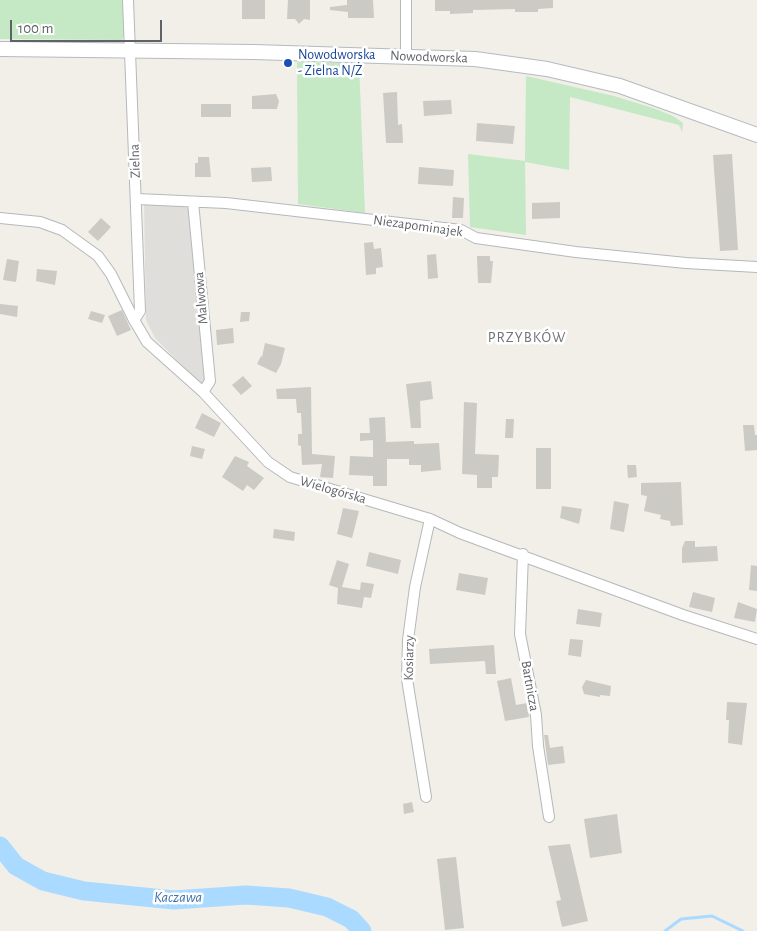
<!DOCTYPE html>
<meta charset="utf-8">
<style>
body{margin:0}
#map{position:relative;width:757px;height:931px;overflow:hidden;background:#f1efe8;font-family:"Alegreya Sans",sans-serif}
canvas{display:block}
.scale{position:absolute;left:10px;top:20px;width:152px;height:22px;box-sizing:border-box;border:2px solid #5f6368;border-top:0;padding-left:6px;font-size:15px;line-height:18px;white-space:nowrap;color:#5f6368;-webkit-text-stroke:4px #fff;paint-order:stroke}
</style>
<div id="map">
<canvas width="757" height="931"></canvas>
<div class="scale">100 m</div>
</div>
<script>
const ctx = document.querySelector('canvas').getContext('2d');
ctx.lineJoin = 'round';
function fill(path, color) {
  ctx.fillStyle = color;
  ctx.fill(path, 'evenodd');
}
function toPath(rows) {
  const path = new Path2D();
  for (const r of rows) {
    path.moveTo(r[0], r[1]);
    for (let i = 2; i < r.length; i += 2) path.lineTo(r[i], r[i + 1]);
  }
  return path;
}
function strokePath(path, color, width, dash) {
  ctx.strokeStyle = color;
  ctx.lineWidth = width;
  ctx.lineCap = dash ? 'butt' : 'round';
  ctx.setLineDash(dash || []);
  ctx.stroke(path);
}
function label(font, color, halo, rows, align = 'center') {
  ctx.font = font + ' "Alegreya Sans",sans-serif';
  ctx.lineWidth = 5;
  ctx.setLineDash([]);
  ctx.textBaseline = 'middle';
  ctx.strokeStyle = halo;
  ctx.fillStyle = color;
  for (const [text, x, y, turn = 0] of rows) {
    ctx.save();
    ctx.translate(x, y);
    ctx.rotate((+turn || 0) * Math.PI / 180);
    ctx.textAlign = isNaN(turn) ? turn : align;
    if (halo) ctx.strokeText(text, 0, 0);
    ctx.fillText(text, 0, 0);
    ctx.restore();
  }
}
const industrial = toPath([
 [144,203,189,206,205,378,201,385,155,338,146,320]
]);
const green = toPath([
 [0,0,123,0,126,28,122,40,0,39],
 [297,62,359,63,365,213,298,204],
 [526,76,614,96,653,108,673,116,683,123,682,132,679,125,570,97,569,170,525,162,526,235,470,227,468,154,525,161]
]);
const stream = toPath([
 [665,931,681,919,712,916,743,931]
]);
const river = toPath([
 [0,846,16,866,43,881,84,891,174,900,246,895,289,898,327,907,351,919,362,931]
]);
const building = toPath([
 [242,0,265,0,265,19,242,19],
 [288,0,310,0,310,20,304,19,299,24,295,19,287,19],
 [347,0,373,0,374,18,348,18,348,12,330,10,330,7,347,5],
 [435,0,553,0,553,8,538,9,538,12,515,12,515,9,473,10,473,13,450,14,450,11,435,11],
 [397,92,398,125,402,124,403,143,386,143,383,93],
 [276,94,279,101,277,109,252,109,252,96],
 [451,100,452,114,424,116,423,101],
 [201,104,231,104,231,117,201,117],
 [477,123,515,126,513,144,476,141],
 [732,154,738,250,720,251,713,155],
 [198,157,209,157,211,177,195,177,195,163,198,163],
 [271,167,272,181,252,182,251,168],
 [419,167,454,170,453,186,418,184],
 [453,197,464,198,463,218,452,218],
 [560,202,560,218,532,219,532,203],
 [101,218,111,227,98,241,88,232],
 [373,242,374,249,381,248,383,267,376,268,376,274,366,275,364,243],
 [436,254,438,278,428,279,427,255],
 [477,256,490,256,490,261,493,261,491,283,478,283],
 [7,259,19,261,16,282,3,280],
 [37,269,57,271,55,285,36,281],
 [0,304,18,306,17,317,0,314],
 [122,310,131,330,117,336,108,316],
 [91,311,105,315,102,323,88,319],
 [241,312,250,312,249,321,240,322],
 [233,328,234,343,217,345,216,330],
 [265,343,285,348,281,364,276,373,257,364,261,356,262,357],
 [243,376,252,386,241,395,232,385],
 [431,381,433,399,420,401,421,428,411,428,406,384],
 [311,387,312,454,335,456,333,478,320,477,322,464,302,465,301,446,298,445,298,434,302,434,301,413,297,413,296,399,277,399,276,389],
 [464,402,477,403,475,454,499,455,498,477,492,477,492,488,477,488,477,475,462,474],
 [202,413,221,423,214,437,195,428],
 [385,417,386,442,414,441,414,444,439,443,441,470,421,472,421,465,409,465,409,459,387,459,387,486,373,486,373,476,349,475,350,456,373,457,373,440,360,441,360,433,370,433,369,418],
 [506,419,514,419,513,438,505,438],
 [743,425,754,425,755,435,757,435,757,450,745,451],
 [192,446,205,449,202,459,190,456],
 [536,448,551,448,551,489,536,489],
 [235,456,249,462,247,466,264,478,254,490,247,485,243,491,222,477],
 [627,465,636,465,637,477,628,478],
 [681,482,683,525,671,526,670,521,660,519,661,515,644,511,647,496,641,495,641,483],
 [614,501,629,504,624,532,610,529],
 [562,506,582,509,579,524,560,518],
 [343,508,359,511,352,538,337,534],
 [274,529,295,532,294,541,273,538],
 [685,541,695,541,695,547,717,546,718,561,682,563,682,548],
 [369,552,401,560,398,574,366,566],
 [337,560,349,564,342,587,360,590,361,582,374,584,371,598,364,597,362,608,337,604,338,588,329,585],
 [751,565,757,566,757,591,749,590],
 [459,573,488,578,485,595,456,590],
 [693,592,715,598,712,612,689,607],
 [738,602,757,609,755,622,734,618],
 [578,609,602,613,600,627,576,624],
 [570,639,583,640,581,657,568,655],
 [494,645,496,674,486,674,485,661,430,664,429,649],
 [511,678,516,705,527,703,529,717,505,721,497,681],
 [586,680,611,686,610,696,600,695,600,697,584,694,582,687],
 [727,702,747,703,742,745,728,743,729,720,726,720],
 [544,735,548,735,550,748,563,746,565,763,548,765],
 [412,802,414,812,404,814,403,804],
 [617,814,622,853,590,858,584,819],
 [570,844,588,921,562,927,556,901,561,900,548,846],
 [456,857,464,928,445,930,437,859]
]);
const street = toPath([
 [128,0,140,311,134,320],
 [406,0,406,55],
 [137,199,226,203,461,230,476,238,576,252,686,263,757,267],
 [193,202,210,381,203,392],
 [0,218,40,222,62,230,98,256,111,274,134,320,147,342,203,392,268,462,290,477,430,519,460,533,683,615,757,639],
 [523,554,520,634,536,715,538,746,549,817],
 [426,797,407,679,408,640,415,587,430,519]
]);
const secondary = toPath([
 [0,49,254,52,475,59,547,69,620,86,757,135]
]);
const markers = [
 [288,63,5,"#1a4fb4"]
];
const transitNames = [
 ["Nowodworska",298,55],
 ["- Zielna N/Ż",298,71]
];
const streetNames = [
 ["Nowodworska",429,57,2],
 ["Zielna",135,161,-92],
 ["Niezapominajek",418,226,8],
 ["Malwowa",201,298,-95],
 ["Wielogórska",333,490,16],
 ["Kosiarzy",409,658,-89],
 ["Bartnicza",530,686,80]
];
const neighbourhoodNames = [
 ["PRZYBKÓW",527,337]
];
const waterNames = [
 ["Kaczawa",178,897]
];
fill(industrial, '#e0deda');
fill(green, '#c5e8c5');
strokePath(stream, '#aadaff', 3);
strokePath(river, '#aadaff', 19);
fill(building, '#cccac5');
strokePath(street, '#b5b8bc', 12);
strokePath(secondary, '#b6babf', 16);
strokePath(street, '#fff', 10);
strokePath(secondary, '#fff', 14);
for (const [x, y, r, color] of markers) {
  const dot = new Path2D();
  dot.arc(x, y, r, 0, 2 * Math.PI);
  ctx.fillStyle = color;
  ctx.fill(dot);
  strokePath(dot, '#fff', 2);
}
label('14px', '#164399', '#fff', transitNames, 'left');
label('14px', '#5f6368', '#fff', streetNames);
ctx.letterSpacing = '1px';
label('15px', '#70757a', '#fff', neighbourhoodNames);
ctx.letterSpacing = '0px';
label('italic 15px', '#4174aa', '#fff', waterNames);
</script>
